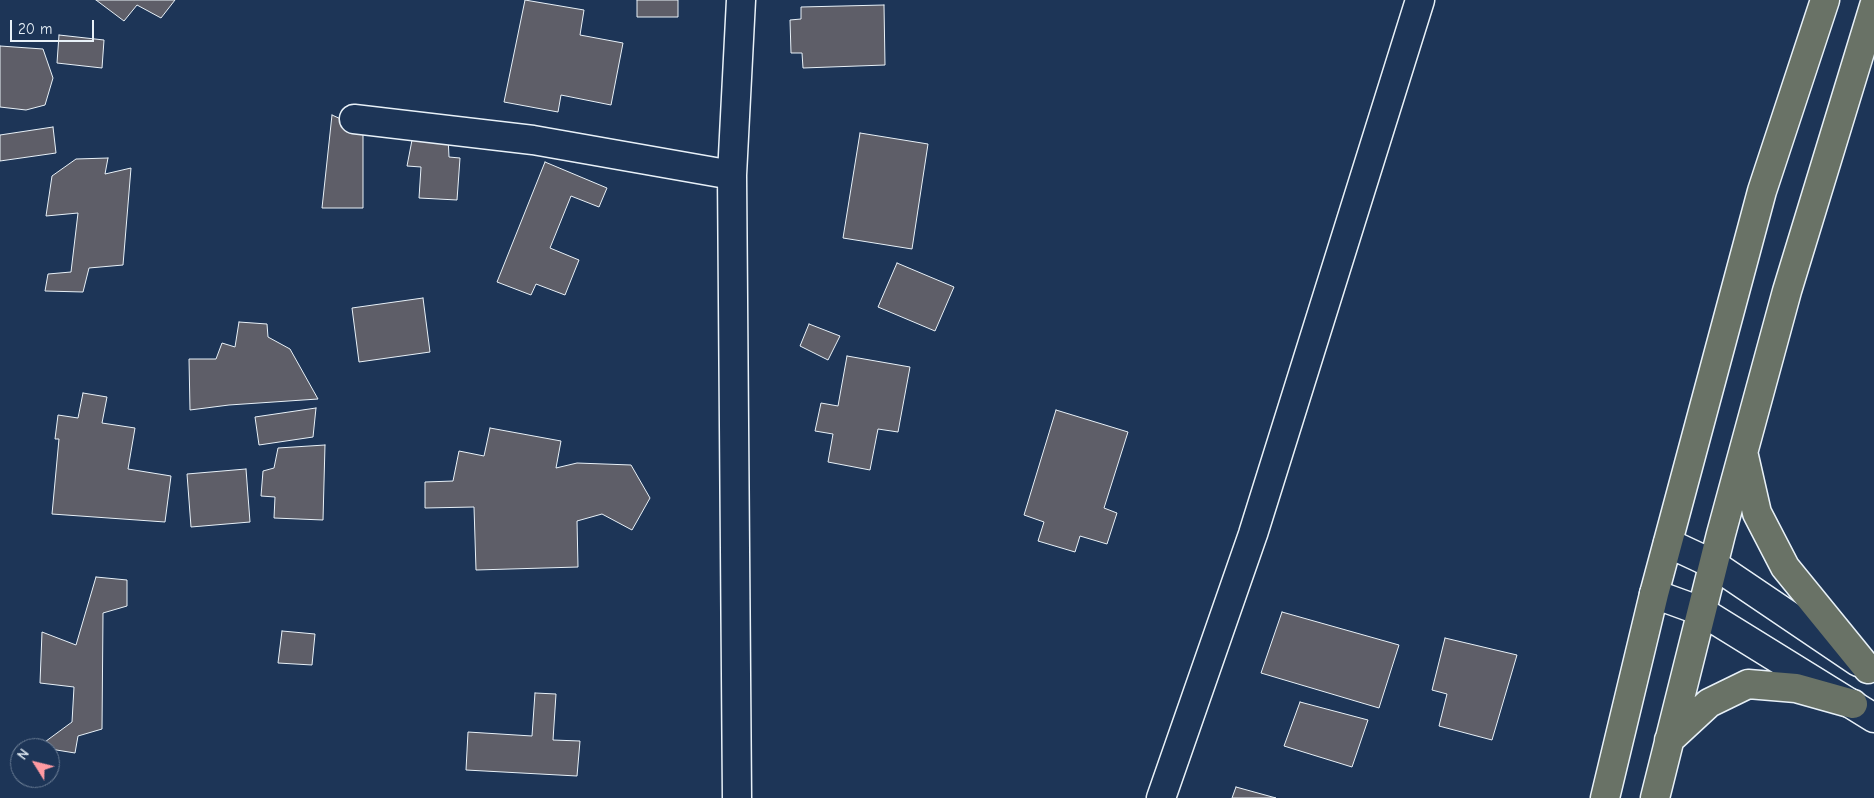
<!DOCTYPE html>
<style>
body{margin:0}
#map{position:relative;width:1874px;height:798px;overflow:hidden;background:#1d3557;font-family:"Comic Neue",sans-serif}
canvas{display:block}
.north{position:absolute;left:10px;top:738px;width:50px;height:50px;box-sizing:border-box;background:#1d3557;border:1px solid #6e8097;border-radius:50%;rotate:306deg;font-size:14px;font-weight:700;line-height:20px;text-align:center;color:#e8f1f8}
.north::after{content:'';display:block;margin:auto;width:18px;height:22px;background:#ff9aa2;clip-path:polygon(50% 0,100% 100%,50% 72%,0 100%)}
.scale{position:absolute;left:10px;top:20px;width:84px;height:22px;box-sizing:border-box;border:2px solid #e8f1f8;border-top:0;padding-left:6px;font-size:15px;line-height:18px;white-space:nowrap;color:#e8f1f8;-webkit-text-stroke:4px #1d3557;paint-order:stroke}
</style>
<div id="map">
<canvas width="1874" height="798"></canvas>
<div class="north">N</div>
<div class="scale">20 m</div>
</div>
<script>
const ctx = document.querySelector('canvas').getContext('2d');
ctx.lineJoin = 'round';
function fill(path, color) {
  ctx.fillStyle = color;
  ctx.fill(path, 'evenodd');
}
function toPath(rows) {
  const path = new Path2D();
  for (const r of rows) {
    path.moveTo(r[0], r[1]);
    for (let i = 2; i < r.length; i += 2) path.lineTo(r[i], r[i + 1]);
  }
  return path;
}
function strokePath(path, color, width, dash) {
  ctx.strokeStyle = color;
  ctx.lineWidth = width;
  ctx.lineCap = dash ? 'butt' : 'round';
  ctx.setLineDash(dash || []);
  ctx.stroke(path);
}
const building = toPath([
 [96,0,175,0,161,18,137,5,124,21,96,0],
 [525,0,584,10,580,35,623,43,611,105,561,95,558,112,504,102,525,0],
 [637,0,678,0,678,17,637,17,637,0],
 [884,5,885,65,803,68,802,53,791,53,790,20,801,19,801,7,884,5],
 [59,35,104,40,102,68,57,63,59,35],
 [0,46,43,49,53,78,45,105,26,110,0,107,0,46],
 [332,115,363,129,363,208,322,208,332,115],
 [53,127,56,153,0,161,0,135,53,127],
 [860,133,928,144,912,249,843,238,860,133],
 [413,135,448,137,449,157,460,158,457,200,419,198,421,167,407,166,413,135],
 [108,158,105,174,131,168,123,265,89,268,83,292,45,291,48,274,71,272,78,213,46,216,52,176,76,159,108,158],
 [545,162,607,188,599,207,571,196,550,248,579,260,565,295,536,284,531,295,497,282,545,162],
 [897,263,954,287,935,331,878,307,897,263],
 [423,298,430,352,359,362,352,308,423,298],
 [239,322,267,324,268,337,290,349,318,399,229,405,190,410,189,359,216,359,222,343,235,347,239,322],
 [809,324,840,336,828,360,800,346,809,324],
 [847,356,910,367,898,432,878,429,870,470,828,462,833,434,815,431,821,403,838,406,847,356],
 [83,393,107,397,102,423,135,428,128,469,171,476,165,522,52,514,59,439,55,439,58,415,78,418,83,393],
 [316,408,313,437,259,445,255,417,316,408],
 [1056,410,1128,432,1104,508,1117,513,1107,544,1080,536,1075,552,1038,541,1044,522,1024,515,1056,410],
 [490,428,561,441,556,468,577,463,631,465,650,498,632,530,602,514,577,521,578,567,476,570,474,507,425,508,425,482,453,481,459,451,484,456,490,428],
 [325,445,323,520,274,518,275,497,261,496,263,471,274,468,278,448,325,445],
 [246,469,250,522,191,527,187,474,246,469],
 [96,577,127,580,127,606,103,613,102,729,78,736,75,753,38,747,72,722,74,687,40,683,42,632,76,645,96,577],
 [1282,612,1399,645,1379,708,1261,673,1282,612],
 [282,631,315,634,312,665,278,663,282,631],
 [1445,638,1517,655,1492,740,1439,726,1447,694,1432,690,1445,638],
 [535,693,556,694,553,740,580,741,577,776,466,770,468,732,532,736,535,693],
 [1300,702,1368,720,1352,767,1284,746,1300,702],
 [1236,787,1276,798,1232,798,1236,787]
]);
const street = toPath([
 [354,119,533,140,732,175],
 [1668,543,1713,564,1858,662],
 [1654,594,1701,611,1874,718],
 [737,798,732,175,741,0]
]);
const secondary = toPath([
 [1161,798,1253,534,1420,0]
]);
const primary = toPath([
 [1744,456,1757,513,1785,567,1868,669],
 [1669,740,1709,703,1748,684,1796,688,1853,704],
 [1605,798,1654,594,1762,191,1825,0],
 [1655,798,1721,534,1787,291,1874,6]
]);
fill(building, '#5e5e68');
strokePath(building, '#e8f1f8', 1);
strokePath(street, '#e8f1f8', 31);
strokePath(secondary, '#e8f1f8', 31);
strokePath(primary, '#e8f1f8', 31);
strokePath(street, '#1d3557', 28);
strokePath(secondary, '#1d3557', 28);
strokePath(primary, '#697266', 28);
</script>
